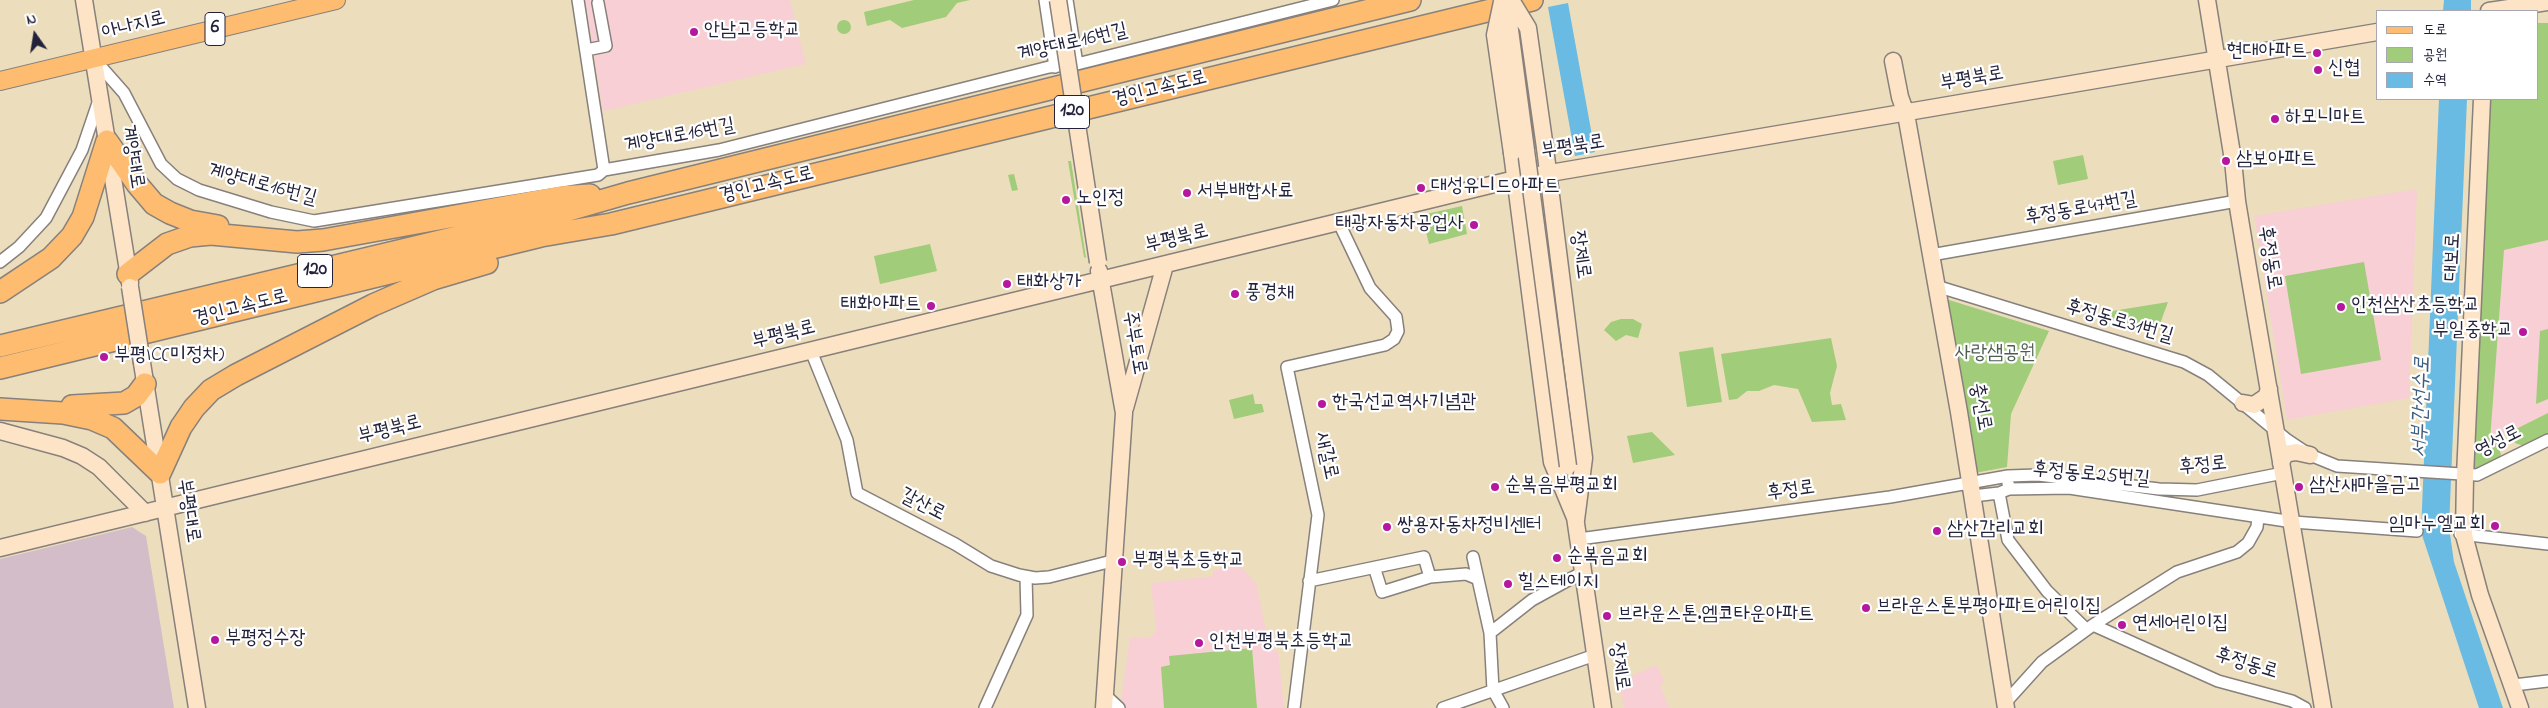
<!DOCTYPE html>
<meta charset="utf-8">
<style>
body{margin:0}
#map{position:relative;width:2548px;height:708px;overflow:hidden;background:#ecdebc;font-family:"Indie Flower","Poor Story",sans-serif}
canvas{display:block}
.legend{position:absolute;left:2376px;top:10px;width:162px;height:90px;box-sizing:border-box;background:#fff;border:1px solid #a7a7b1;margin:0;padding:6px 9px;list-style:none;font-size:15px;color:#22223b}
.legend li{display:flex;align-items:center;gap:10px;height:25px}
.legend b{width:25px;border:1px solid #a7a7b1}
.north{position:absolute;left:10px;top:10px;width:50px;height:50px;-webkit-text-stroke:4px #fff;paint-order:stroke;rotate:347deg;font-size:14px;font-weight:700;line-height:20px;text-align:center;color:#22223b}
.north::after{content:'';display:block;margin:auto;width:18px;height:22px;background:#22223b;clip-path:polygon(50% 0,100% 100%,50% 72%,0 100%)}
</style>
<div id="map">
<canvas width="2548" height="708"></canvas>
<ul class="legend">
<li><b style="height:6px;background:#fdbc70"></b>도로</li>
<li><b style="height:14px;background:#a1cc79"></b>공원</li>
<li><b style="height:14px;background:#69bbe4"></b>수역</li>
</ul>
<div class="north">N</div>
</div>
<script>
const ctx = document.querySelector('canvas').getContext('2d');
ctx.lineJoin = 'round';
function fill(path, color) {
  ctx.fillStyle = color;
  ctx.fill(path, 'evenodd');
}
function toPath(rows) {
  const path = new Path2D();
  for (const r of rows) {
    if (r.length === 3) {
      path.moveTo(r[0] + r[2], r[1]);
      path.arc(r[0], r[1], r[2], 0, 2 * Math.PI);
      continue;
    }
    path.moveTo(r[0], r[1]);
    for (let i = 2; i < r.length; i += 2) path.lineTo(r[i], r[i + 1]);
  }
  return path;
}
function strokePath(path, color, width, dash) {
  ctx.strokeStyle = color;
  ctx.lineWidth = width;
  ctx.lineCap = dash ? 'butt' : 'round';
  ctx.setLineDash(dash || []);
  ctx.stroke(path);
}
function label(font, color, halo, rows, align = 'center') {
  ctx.font = font + ' "Indie Flower","Poor Story",sans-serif';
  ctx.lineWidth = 4.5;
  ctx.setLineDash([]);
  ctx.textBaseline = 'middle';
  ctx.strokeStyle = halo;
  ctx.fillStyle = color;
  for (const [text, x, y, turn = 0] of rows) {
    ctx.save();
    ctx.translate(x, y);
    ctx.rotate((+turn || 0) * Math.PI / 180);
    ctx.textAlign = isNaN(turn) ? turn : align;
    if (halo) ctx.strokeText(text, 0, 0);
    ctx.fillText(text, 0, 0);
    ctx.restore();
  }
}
const built = toPath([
 [585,0,790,0,806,64,603,111],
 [2417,189,2409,398,2287,420,2254,216],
 [2548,240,2548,413,2490,441,2504,250],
 [1241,567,1256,583,1270,649,1278,651,1284,708,1123,708,1121,702,1130,637,1150,637,1156,631,1151,583,1213,576,1213,570],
 [1657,665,1664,682,1660,685,1669,708,1624,708,1619,681]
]);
const industrial = toPath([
 [132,527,146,536,174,708,0,708,0,559]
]);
const green = toPath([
 [914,0,970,0,957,3,946,17,902,28,890,20,867,26,864,12],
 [844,27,7],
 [2537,23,2548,23,2548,240,2504,250,2490,441,2495,439,2501,454,2499,459,2476,470,2467,466,2487,99,2537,99],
 [2083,155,2088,179,2058,185,2053,161],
 [1068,161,1071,161,1086,258,1084,257],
 [1014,174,1018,190,1012,191,1008,175],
 [1462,206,1467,234,1429,244,1422,215],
 [930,244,937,271,880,284,874,256],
 [2364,262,2381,360,2301,374,2285,276],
 [1946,299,2049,331,2011,414,2007,467,1975,473],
 [2168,302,2157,332,2094,314],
 [1621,319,1633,319,1642,324,1638,338,1626,335,1616,341,1604,330,1611,322],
 [2548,329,2548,399,2536,404,2540,331],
 [1831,338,1837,366,1830,393,1832,405,1841,404,1846,420,1812,422,1798,389,1774,385,1759,391,1747,391,1737,399,1729,400,1721,354],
 [1713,347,1722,402,1687,407,1679,352],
 [1253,394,1255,404,1262,404,1264,412,1234,419,1229,400],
 [2548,413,2548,433,2524,446,2515,443,2510,432],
 [1652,432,1675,455,1633,463,1627,436],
 [1252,648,1257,708,1164,708,1161,667,1170,665,1169,656]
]);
const water = toPath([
 [2444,0,2471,0,2471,11,2443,11],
 [1568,3,1595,152,1575,156,1548,7],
 [2439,99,2467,99,2449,527,2454,562,2503,708,2479,708,2421,532]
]);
const street = toPath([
 [578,0,604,170],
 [1045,0,1055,67],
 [1067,0,1077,64],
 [586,50,606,46,598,3],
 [94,59,124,93,161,164,177,179,199,190,271,212,314,221,598,175,604,170,719,150,1049,67,1077,64,1333,0],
 [1931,255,2237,201],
 [0,262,19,247,46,218,82,150,99,100],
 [1936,286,2184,362,2208,375,2286,439,2310,455,2337,466,2477,475,2548,440],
 [811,351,847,440,857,493,955,544,991,566,1019,575,1035,578,1049,577,1112,561],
 [2008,483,2009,489,1999,493,2008,540,2047,591,2086,629],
 [2009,489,2069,488,2293,522,2417,531],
 [1973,496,1999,493],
 [2460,534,2548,544],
 [1579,539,1890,497,2008,476,2038,475,2159,489,2197,490,2283,473],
 [1473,557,1490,633,1493,690,1503,708],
 [1376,573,1382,592,1430,577],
 [1309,581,1424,557,1430,577,1466,574,1478,579],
 [2093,625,2218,681,2292,701,2305,708],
 [1490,633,1532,600,1583,572],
 [2514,685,2548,681],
 [1105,695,1119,708],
 [2005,703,2042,662,2093,625,2177,572,2237,552,2248,543,2257,527,2258,517],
 [985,708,1027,615,1026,577],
 [1294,708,1318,515,1287,367,1385,345,1394,339,1398,331,1396,317,1370,288,1339,223],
 [1443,708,1595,655]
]);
const secondary = toPath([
 [84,0,130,283],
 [2207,0,2233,160,2237,201,2249,274,2323,708],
 [2489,11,2548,2],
 [1893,61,1900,97,1906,114,1959,412,2006,708],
 [2482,99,2465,476,2464,535,2480,595,2520,708],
 [1545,148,1584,458,1576,520],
 [1512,153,1552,462,1576,520],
 [1099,271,1124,413,1104,708],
 [142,363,197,708],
 [2243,403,2254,405,2266,397,2269,389],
 [1125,408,1165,265],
 [0,431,63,448,82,456,99,467,145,513],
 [2281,463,2285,454,2296,452,2310,455],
 [1574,510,1603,708],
 [0,548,1515,179,2377,32]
]);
const primary = toPath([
 [0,81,336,0]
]);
const highway = toPath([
 [107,141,137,184,154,204,170,213,190,221,218,226],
 [128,274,167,244,190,236,211,234,297,242,323,240,560,197,590,195],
 [0,292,51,258,72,236,83,217,107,141],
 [0,346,562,212,628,193,1410,0],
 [0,368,541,236,611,224,1532,0],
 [72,406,124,403,136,396,145,384],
 [0,409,63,413,92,419,113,428,160,473,181,427,194,408,211,390,236,375,373,305,433,279,487,263]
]);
const secondaryBridge = toPath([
 [1058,0,1098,262],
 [1506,0,1568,466],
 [1511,0,1528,28,1545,148],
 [1502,2,1495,35,1512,153],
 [130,287,142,363]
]);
const markers = [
 [694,32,5,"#b5179e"],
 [2317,53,5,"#b5179e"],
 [2318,70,5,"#b5179e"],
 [2275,119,5,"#b5179e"],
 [2226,161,5,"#b5179e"],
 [1421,188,5,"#b5179e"],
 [1187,193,5,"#b5179e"],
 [1066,200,5,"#b5179e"],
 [1474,225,5,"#b5179e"],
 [1007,284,5,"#b5179e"],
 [1235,294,5,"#b5179e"],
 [931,306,5,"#b5179e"],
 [2341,307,5,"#b5179e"],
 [2523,332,5,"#b5179e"],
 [104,357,5,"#b5179e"],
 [1322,404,5,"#b5179e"],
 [1495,487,5,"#b5179e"],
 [2299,487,5,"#b5179e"],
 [2495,526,5,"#b5179e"],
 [1387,527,5,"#b5179e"],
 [1937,531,5,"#b5179e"],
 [1557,558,5,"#b5179e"],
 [1122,562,5,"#b5179e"],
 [1508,584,5,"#b5179e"],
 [1866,608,5,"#b5179e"],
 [1607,616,5,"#b5179e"],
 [2122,625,5,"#b5179e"],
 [215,640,5,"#b5179e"],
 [1199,643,5,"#b5179e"]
];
const shields = [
 [215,29,20],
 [1072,112,35],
 [315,271,35]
];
const shieldNames = [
 ["6",215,29],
 ["120",1072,112],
 ["120",315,271]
];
const streetNames = [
 ["아나지로",134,27,-14],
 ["계양대로16번길",1073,44,-13],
 ["부평북로",1972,80,-10],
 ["경인고속도로",1160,90,-14],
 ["계양대로16번길",680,137,-11],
 ["부평북로",1573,148,-9],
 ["계양대로",131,157,81],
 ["계양대로16번길",262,186,15],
 ["경인고속도로",767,186,-14],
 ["후정동로47번길",2081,210,-10],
 ["부평북로",1177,240,-14],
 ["장제로",1579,255,82],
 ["대보로",2454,257,-87],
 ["후정동로",2268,258,81],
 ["경인고속도로",241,309,-14],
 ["후정동로31번길",2119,323,16],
 ["부평북로",784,336,-14],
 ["주부토로",1133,343,80],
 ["충선로",1979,407,80],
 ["부평북로",390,431,-14],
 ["영성로",2499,443,-27],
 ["새갈로",1325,456,78],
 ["후정로",2203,467,-6],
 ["후정동로25번길",2091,476,5],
 ["후정로",1791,492,-8],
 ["갈산로",922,506,27],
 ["부평대로",187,511,81],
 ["후정동로",2246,665,17],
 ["장제로",1618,667,82]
];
const poiNames = [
 ["안남고등학교",704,32],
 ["현대아파트",2307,53,"right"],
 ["신협",2328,70],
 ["하모니마트",2285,119],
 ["삼보아파트",2236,161],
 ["대성유니드아파트",1431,188],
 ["서부배합사료",1197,193],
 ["노인정",1076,200],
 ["태광자동차공업사",1464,225,"right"],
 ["태화상가",1017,284],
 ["풍경채",1245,294],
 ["태화아파트",921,306,"right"],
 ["인천삼산초등학교",2351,307],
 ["부일중학교",2513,332,"right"],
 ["부평IC(미정차)",114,357],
 ["한국선교역사기념관",1332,404],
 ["순복음부평교회",1505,487],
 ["삼산새마을금고",2309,487],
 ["임마누엘교회",2485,526,"right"],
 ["쌍용자동차정비센터",1397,527],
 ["삼산감리교회",1947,531],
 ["순복음교회",1567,558],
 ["부평북초등학교",1132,562],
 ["힐스테이지",1518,584],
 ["브라운스톤부평아파트어린이집",1876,608],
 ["브라운스톤.엠코타운아파트",1617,616],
 ["연세어린이집",2132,625],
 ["부평정수장",225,640],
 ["인천부평북초등학교",1209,643]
];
const parkNames = [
 ["사랑샘공원",1995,355]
];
const waterNames = [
 ["서부간선수로",2423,407,-88]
];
fill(built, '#f7cfd4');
fill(industrial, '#d2bdc8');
fill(green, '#a1cc79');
fill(water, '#69bbe4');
strokePath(street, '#87807c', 14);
strokePath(secondary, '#87807c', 19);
strokePath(primary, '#87807c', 20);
strokePath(highway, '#87807c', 24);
strokePath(street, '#fff', 11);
strokePath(secondary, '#fee4c6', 16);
strokePath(primary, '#fdbc70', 18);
strokePath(highway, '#fdbc70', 21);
strokePath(secondaryBridge, '#87807c', 19, []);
strokePath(secondaryBridge, '#fee4c6', 16);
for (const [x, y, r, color] of markers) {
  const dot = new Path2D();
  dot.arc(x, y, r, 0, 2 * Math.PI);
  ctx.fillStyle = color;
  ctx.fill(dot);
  strokePath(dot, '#fff', 2);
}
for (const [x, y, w] of shields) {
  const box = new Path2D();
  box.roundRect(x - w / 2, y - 16.5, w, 33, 4);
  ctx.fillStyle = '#fff';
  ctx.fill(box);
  strokePath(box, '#22223b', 1);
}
label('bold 19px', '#22223b', null, shieldNames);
label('20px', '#22223b', '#fff', streetNames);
label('20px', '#22223b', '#fff', poiNames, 'left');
label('20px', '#4e5e51', '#fff', parkNames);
label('italic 21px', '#3e5f7f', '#fff', waterNames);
</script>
